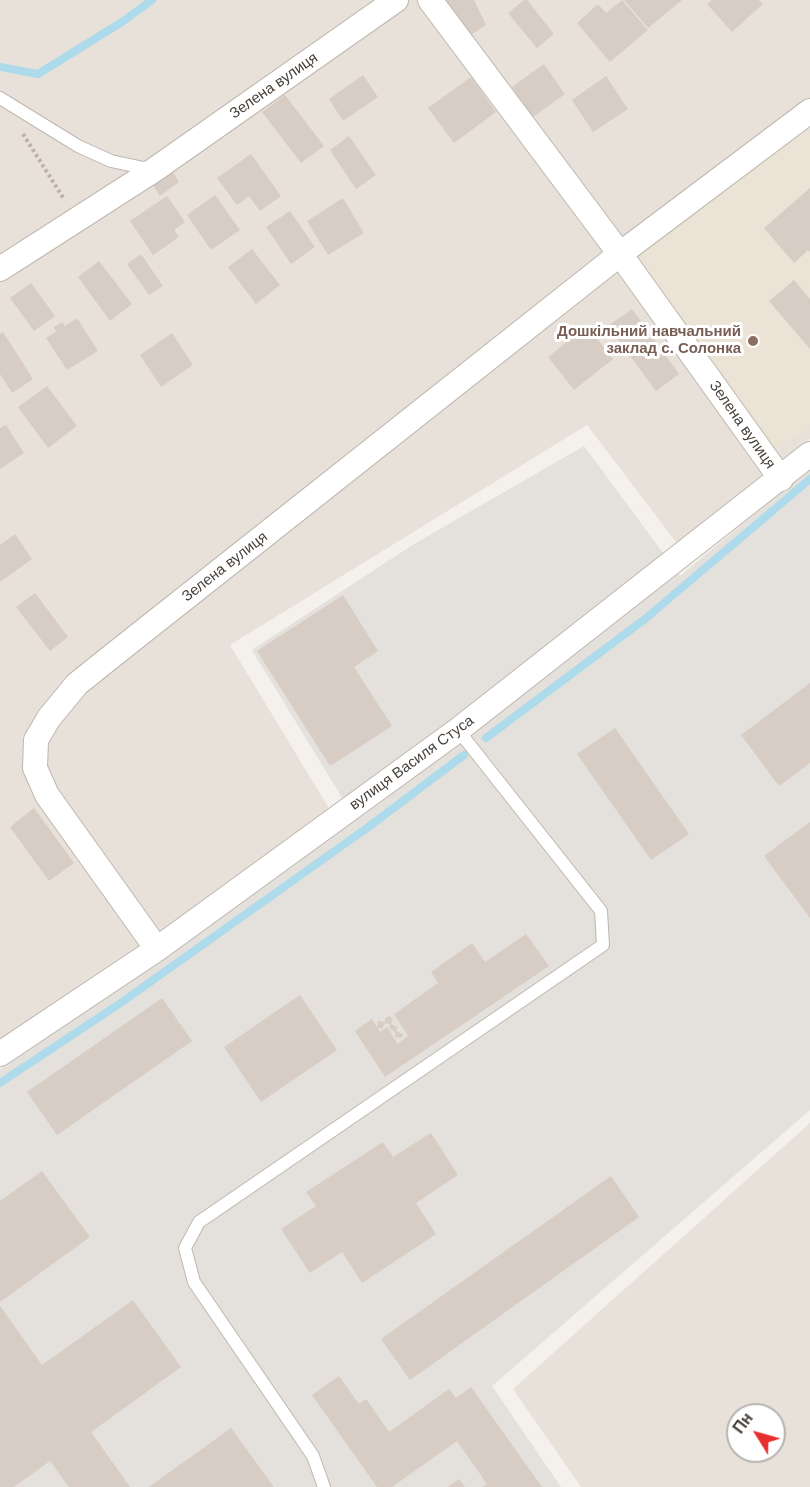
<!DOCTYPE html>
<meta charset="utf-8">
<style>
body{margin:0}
#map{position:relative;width:810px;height:1487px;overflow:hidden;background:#f4f0eb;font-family:Helvetica,sans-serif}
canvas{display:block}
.north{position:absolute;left:726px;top:1403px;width:60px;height:60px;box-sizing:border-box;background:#fff;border:2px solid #b6b3b0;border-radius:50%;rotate:307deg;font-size:16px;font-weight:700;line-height:24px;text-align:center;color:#48403a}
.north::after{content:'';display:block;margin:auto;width:21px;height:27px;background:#e82e2e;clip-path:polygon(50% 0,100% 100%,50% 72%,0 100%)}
</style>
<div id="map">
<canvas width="810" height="1487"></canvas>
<div class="north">Пн</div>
</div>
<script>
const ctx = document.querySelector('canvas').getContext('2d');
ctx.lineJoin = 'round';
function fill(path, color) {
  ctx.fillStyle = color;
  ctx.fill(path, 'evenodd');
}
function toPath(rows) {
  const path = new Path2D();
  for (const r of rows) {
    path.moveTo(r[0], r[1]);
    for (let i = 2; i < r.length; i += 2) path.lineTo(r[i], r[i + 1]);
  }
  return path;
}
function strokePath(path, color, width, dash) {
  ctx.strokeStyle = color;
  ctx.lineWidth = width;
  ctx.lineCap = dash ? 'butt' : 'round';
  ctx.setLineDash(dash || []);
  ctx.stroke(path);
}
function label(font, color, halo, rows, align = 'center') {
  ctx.font = font + ' Helvetica,sans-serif';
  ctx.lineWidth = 6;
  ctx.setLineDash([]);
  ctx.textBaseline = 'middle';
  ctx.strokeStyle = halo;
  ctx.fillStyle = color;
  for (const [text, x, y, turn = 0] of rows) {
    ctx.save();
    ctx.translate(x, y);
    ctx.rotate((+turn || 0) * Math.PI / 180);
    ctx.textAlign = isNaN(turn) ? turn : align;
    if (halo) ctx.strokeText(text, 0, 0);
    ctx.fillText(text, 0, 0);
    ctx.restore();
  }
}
const residential = toPath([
 [0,0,810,0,810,439,679,546,587,425,230,645,333,815,0,1050],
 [810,1123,810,1487,581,1487,513,1389],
 [738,1415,774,1415,774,1451,738,1451]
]);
const industrial = toPath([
 [584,446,680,576,810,468,810,1110,492,1386,561,1487,0,1487,0,1069,163,958,355,819,252,650,414,544]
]);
const education = toPath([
 [805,128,810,134,810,425,776,453,636,256]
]);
const stream = toPath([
 [0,67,38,74,122,22,152,0],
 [486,738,645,619,810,479],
 [0,1083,122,1002,367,828,464,755]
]);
const building = toPath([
 [441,0,474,0,486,25,468,37],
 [524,0,527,0,554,34,537,48,508,13],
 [622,0,648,30,610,62,577,23,598,4,606,13],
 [624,0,682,0,648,28],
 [712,0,759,0,763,4,732,32,707,4],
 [544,64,565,94,533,117,512,87],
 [363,75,378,97,343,121,329,99],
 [606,76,628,109,593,132,572,100],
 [471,77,496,112,454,143,428,108],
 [285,95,324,146,301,163,262,112],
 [349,136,376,175,356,189,330,150],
 [251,154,281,196,260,211,249,196,237,205,217,178],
 [172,171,179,182,160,196,152,184],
 [810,188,810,252,808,250,794,263,764,228],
 [215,195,240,230,211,250,187,215],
 [167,196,185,222,174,230,179,237,153,255,130,221],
 [343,198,364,233,328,255,307,221],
 [290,211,315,247,291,264,266,227],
 [252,249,280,285,256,304,228,267],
 [141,254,163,286,149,295,127,264],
 [99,261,132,304,110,321,78,277],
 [794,280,810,299,810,349,769,301],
 [31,283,55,316,34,331,10,298],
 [632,309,679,374,656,391,608,326],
 [77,318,98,351,67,370,46,338,56,332,54,327,62,322,65,326],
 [587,326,613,359,574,390,548,357],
 [3,332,33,379,12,393,0,374,0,334],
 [172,333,193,365,161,387,140,355],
 [47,386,77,426,48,448,18,407],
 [6,425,24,453,0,469,0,428],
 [15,534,32,559,0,582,0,545],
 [35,593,68,637,50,651,16,607],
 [343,595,378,651,354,667,392,726,330,766,257,651],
 [810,683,810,763,779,786,741,735],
 [615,728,689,834,651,860,577,754],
 [34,808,74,863,49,881,10,827],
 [810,822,810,918,764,856],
 [526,934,549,966,385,1077,355,1031,372,1019,377,1027,378,1021,385,1022,385,1018,390,1016,393,1019,391,1024,398,1027,396,1031,403,1034,402,1038,395,1037,395,1032,389,1028,390,1024,385,1023,382,1029,377,1027,380,1032,387,1027,398,1044,408,1036,394,1014,438,983,431,972,472,943,485,962],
 [300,995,337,1050,261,1102,224,1047],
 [162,998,192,1041,57,1135,27,1092],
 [431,1133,458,1175,416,1203,436,1234,362,1283,342,1252,310,1273,281,1229,316,1206,306,1192,383,1142,393,1157],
 [42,1171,90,1237,0,1302,0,1201],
 [611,1176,639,1217,410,1380,381,1339],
 [133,1300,181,1367,91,1432,130,1487,69,1487,50,1461,14,1487,0,1487,0,1306,42,1365],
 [339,1376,359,1404,366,1399,389,1432,449,1389,456,1398,471,1387,542,1487,482,1487,487,1484,457,1441,392,1487,377,1487,312,1395],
 [231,1428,274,1487,149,1487],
 [459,1479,465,1487,447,1487]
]);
const path = toPath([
 [23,134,64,199]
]);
const lane = toPath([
 [0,98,78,146,111,161,153,170],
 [324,1487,313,1456,194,1282,185,1248,199,1222,603,945,601,911,458,730]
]);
const street = toPath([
 [430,0,620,254,781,479],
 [0,269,154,170,396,0],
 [157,949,47,795,35,768,36,740,49,718,77,684,112,656,620,254,810,111],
 [0,1054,157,949,458,730,810,454]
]);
const markers = [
 [753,341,6,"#8d6e63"]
];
const streetNames = [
 ["Зелена вулиця",274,86,-35],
 ["Зелена вулиця",742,425,55],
 ["Зелена вулиця",225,567,-38],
 ["вулиця Василя Стуса",412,763,-36]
];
const educationNames = [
 ["Дошкільний навчальний",741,332],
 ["заклад с. Солонка",741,349]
];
fill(residential, '#e8e1da');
fill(industrial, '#e4e0dc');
fill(education, '#ece3d7');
strokePath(stream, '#addbeb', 8);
fill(building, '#d8cdc5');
strokePath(lane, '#bfb7ae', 14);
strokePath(street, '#bfb7ae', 26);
strokePath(path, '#c0b0a1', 4, [3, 3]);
strokePath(lane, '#fff', 12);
strokePath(street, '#fff', 24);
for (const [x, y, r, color] of markers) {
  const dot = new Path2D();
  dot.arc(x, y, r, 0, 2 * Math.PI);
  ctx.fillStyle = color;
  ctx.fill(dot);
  strokePath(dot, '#fff', 2);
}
label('15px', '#48403a', '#fff', streetNames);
label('bold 15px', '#785e54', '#fff', educationNames, 'right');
</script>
